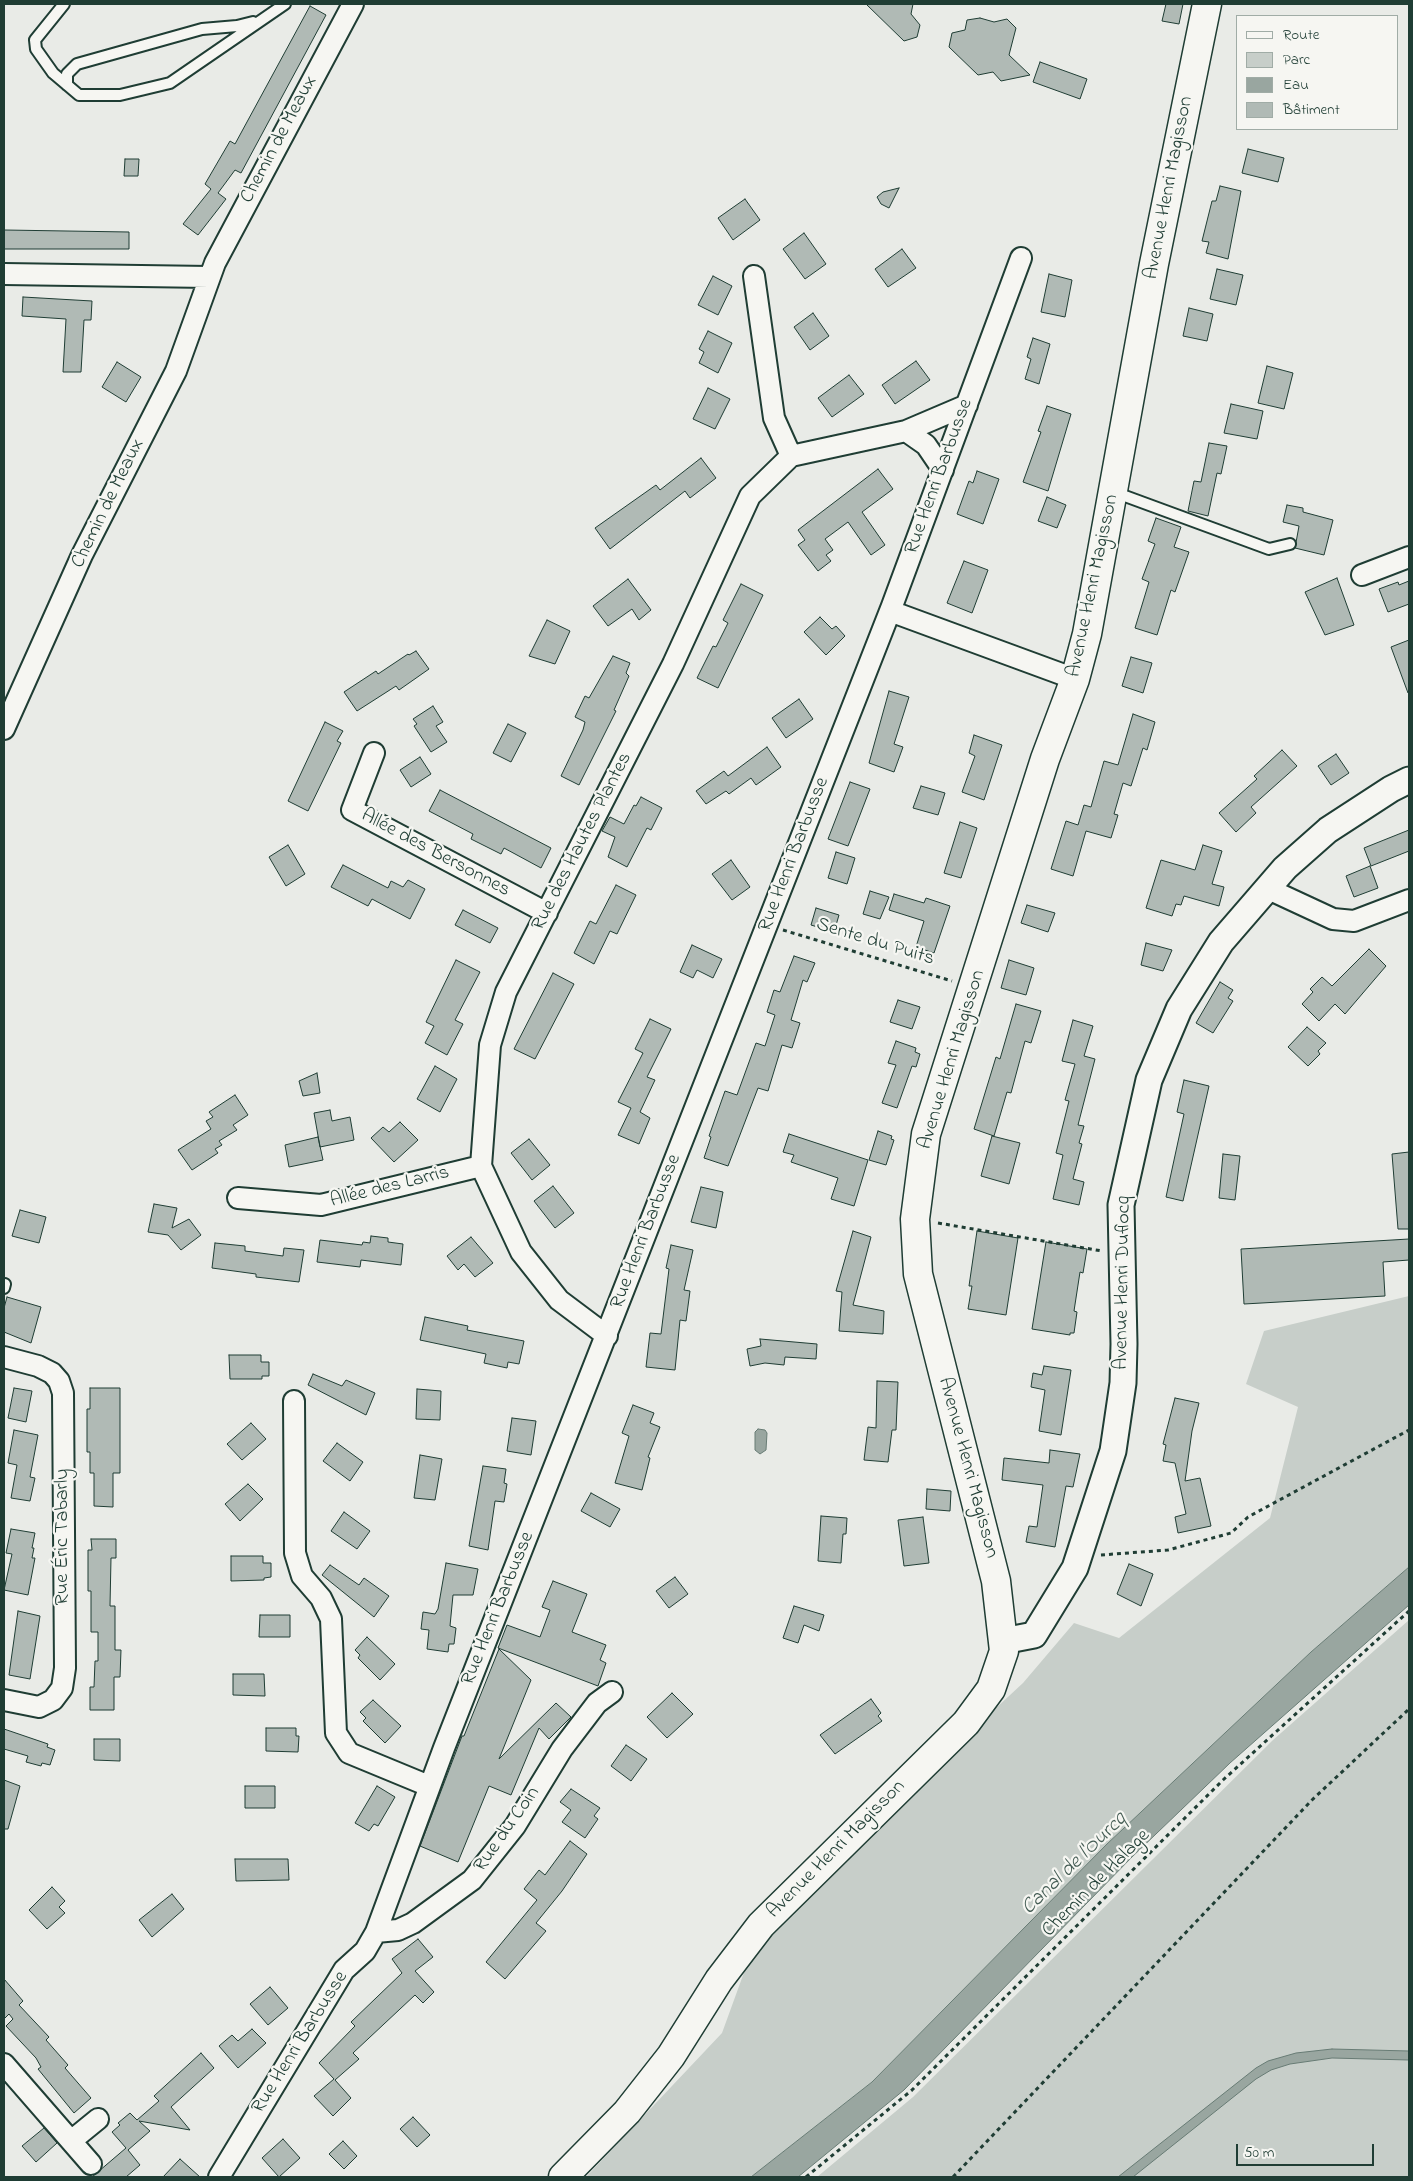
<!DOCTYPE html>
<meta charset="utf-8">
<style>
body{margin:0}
#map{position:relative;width:1413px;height:2181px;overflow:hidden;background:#e9ebe7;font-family:"Indie Flower",sans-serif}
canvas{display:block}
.frame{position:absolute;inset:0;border:5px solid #1f3d34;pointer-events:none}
.legend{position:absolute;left:1236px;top:15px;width:162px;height:115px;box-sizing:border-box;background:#f6f6f2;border:1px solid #a0aca6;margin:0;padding:6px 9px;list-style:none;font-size:15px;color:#1f3d34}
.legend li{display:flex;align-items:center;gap:10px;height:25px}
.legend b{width:25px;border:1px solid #a0aca6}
.scale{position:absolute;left:1236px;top:2144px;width:138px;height:22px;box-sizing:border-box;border:2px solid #1f3d34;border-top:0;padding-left:6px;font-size:15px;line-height:18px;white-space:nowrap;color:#1f3d34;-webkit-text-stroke:4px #f6f6f2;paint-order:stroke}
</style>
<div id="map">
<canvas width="1413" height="2181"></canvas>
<div class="frame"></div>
<ul class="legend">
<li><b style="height:6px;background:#f6f6f2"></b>Route</li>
<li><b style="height:14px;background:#c7cec9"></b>Parc</li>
<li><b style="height:14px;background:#99a6a0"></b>Eau</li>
<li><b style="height:14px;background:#b0bab5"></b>Bâtiment</li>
</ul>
<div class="scale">50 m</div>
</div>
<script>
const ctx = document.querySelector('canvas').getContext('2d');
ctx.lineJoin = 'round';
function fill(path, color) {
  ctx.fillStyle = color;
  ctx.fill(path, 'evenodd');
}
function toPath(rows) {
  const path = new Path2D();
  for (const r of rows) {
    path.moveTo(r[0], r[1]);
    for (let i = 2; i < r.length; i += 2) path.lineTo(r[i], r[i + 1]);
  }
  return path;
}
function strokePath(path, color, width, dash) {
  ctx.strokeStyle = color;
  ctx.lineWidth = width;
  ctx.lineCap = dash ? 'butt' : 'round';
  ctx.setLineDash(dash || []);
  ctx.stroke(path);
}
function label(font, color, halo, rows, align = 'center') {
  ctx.font = font + ' "Indie Flower",sans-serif';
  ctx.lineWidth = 4.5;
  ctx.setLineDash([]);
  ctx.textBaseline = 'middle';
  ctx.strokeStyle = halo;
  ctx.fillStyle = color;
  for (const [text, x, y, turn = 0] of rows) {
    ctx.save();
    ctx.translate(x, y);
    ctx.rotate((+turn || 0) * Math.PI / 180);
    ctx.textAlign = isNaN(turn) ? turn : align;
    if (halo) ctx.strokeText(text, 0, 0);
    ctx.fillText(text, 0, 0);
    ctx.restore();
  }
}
const green = toPath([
 [1409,1296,1409,1567,1311,1652,1107,1844,872,2082,751,2177,586,2177,722,2033,750,1956,927,1772,1023,1683,1074,1623,1119,1638,1270,1518,1298,1407,1246,1384,1264,1331],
 [1409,1620,1409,2177,817,2177,913,2097,1273,1740]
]);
const water = toPath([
 [758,1429,765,1430,767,1433,766,1450,760,1454,755,1450,755,1432,758,1429],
 [1409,1567,1409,1605,1230,1763,1132,1857,904,2090,798,2177,751,2177,872,2082,1107,1844,1311,1652,1409,1567],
 [1332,2049,1409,2051,1409,2060,1332,2058,1290,2064,1271,2070,1256,2079,1133,2177,1118,2177,1256,2068,1268,2061,1296,2053,1332,2049]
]);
const building = toPath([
 [866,4,913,4,911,14,920,25,917,37,904,41,866,4],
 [1166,4,1183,4,1179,24,1162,21,1166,4],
 [310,6,326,15,241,173,235,170,218,193,226,199,198,235,183,224,211,189,205,184,230,141,235,144,310,6],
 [980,18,994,22,1007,19,1016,28,1009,55,1030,75,1001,81,993,72,978,75,949,47,952,33,965,30,967,20,980,18],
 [1040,62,1087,79,1080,99,1033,82,1040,62],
 [1248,149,1284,158,1278,182,1242,173,1248,149],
 [125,159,139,159,138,176,124,176,125,159],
 [1220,186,1241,191,1228,259,1206,253,1209,242,1202,241,1212,201,1216,201,1220,186],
 [899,188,889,208,881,204,877,197,883,192,899,188],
 [745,199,760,220,733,240,718,218,745,199],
 [4,230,129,232,129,249,4,249,4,230],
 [804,233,826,264,805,279,783,249,804,233],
 [902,249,916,268,888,287,875,269,902,249],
 [1217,269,1243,275,1236,305,1210,299,1217,269],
 [1049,274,1072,280,1065,317,1041,312,1049,274],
 [713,276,732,286,718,315,698,305,713,276],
 [23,297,92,301,91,320,84,320,81,372,63,372,66,319,22,316,23,297],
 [1189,308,1213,314,1207,341,1183,336,1189,308],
 [813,313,829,336,810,350,794,327,813,313],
 [708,331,732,343,718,373,699,363,704,352,699,349,708,331],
 [1033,338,1050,344,1039,384,1025,379,1031,359,1027,357,1033,338],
 [916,361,930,380,895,404,882,385,916,361],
 [117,362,141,377,126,402,102,387,117,362],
 [1267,366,1293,373,1284,409,1258,403,1267,366],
 [849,375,864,394,832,417,818,398,849,375],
 [708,388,730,399,715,429,693,419,708,388],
 [1231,404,1263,411,1257,439,1224,433,1231,404],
 [1047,406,1071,414,1048,491,1023,482,1041,432,1038,431,1047,406],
 [1209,443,1227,446,1221,474,1217,473,1208,516,1188,511,1194,481,1201,482,1209,443],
 [701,458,716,478,690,498,685,491,610,549,595,528,656,485,660,490,701,458],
 [878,469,893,489,862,512,885,545,871,555,848,522,825,539,833,550,826,555,831,561,818,571,798,545,805,540,798,530,878,469],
 [977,471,999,479,983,524,957,514,969,481,973,483,977,471],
 [1047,497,1066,505,1057,528,1038,521,1047,497],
 [1287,505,1303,508,1303,512,1333,520,1324,555,1295,548,1299,526,1283,522,1287,505],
 [1156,518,1181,527,1174,547,1189,552,1175,592,1171,590,1157,635,1135,628,1149,582,1142,579,1155,544,1148,541,1156,518],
 [964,561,988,570,972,613,947,603,964,561],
 [1337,578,1354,625,1325,635,1305,592,1337,578],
 [628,579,651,610,639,620,632,609,608,626,593,606,628,579],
 [1409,581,1409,604,1388,612,1379,589,1398,582,1399,585,1409,581],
 [741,584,763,595,718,688,697,678,713,646,716,647,728,623,723,620,741,584],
 [820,617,832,629,836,626,845,636,826,655,804,632,820,617],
 [547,620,570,631,555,664,529,656,547,620],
 [1409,640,1409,693,1408,693,1391,647,1409,640],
 [416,651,429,669,399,690,396,686,357,711,344,692,376,671,378,674,408,654,409,655,416,651],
 [613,656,630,663,626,673,629,676,614,710,616,711,579,785,561,776,583,730,585,722,575,717,585,696,589,698,613,656],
 [1131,657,1152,663,1143,693,1122,686,1131,657],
 [889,691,909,697,894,744,903,747,894,772,869,763,889,691],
 [799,699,813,719,786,738,772,718,799,699],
 [433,706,443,722,436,726,447,742,431,752,414,726,417,724,413,719,433,706],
 [1133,714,1155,722,1147,750,1143,748,1131,786,1123,783,1114,814,1118,815,1111,838,1086,831,1073,876,1051,869,1066,821,1078,825,1084,805,1091,807,1104,761,1118,765,1133,714],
 [325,722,343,731,337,741,341,743,308,811,288,801,325,722],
 [508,724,526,733,511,762,493,753,508,724],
 [974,735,1002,745,984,800,962,792,975,756,969,753,974,735],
 [767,747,781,767,756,785,751,778,729,794,726,791,706,804,696,791,724,771,728,776,767,747],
 [1282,750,1297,766,1251,807,1256,813,1236,832,1219,813,1257,779,1254,776,1282,750],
 [1336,754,1349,773,1331,785,1318,766,1336,754],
 [420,757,431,774,411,787,400,770,420,757],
 [850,782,870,789,848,846,828,839,850,782],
 [921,786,945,793,938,815,913,808,921,786],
 [440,790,551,848,541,868,504,848,501,854,471,839,473,834,429,811,440,790],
 [641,797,662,808,651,830,647,828,627,867,608,857,615,837,602,831,610,817,624,824,634,805,636,806,641,797],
 [960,822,977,828,961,878,944,873,960,822],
 [1409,830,1409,851,1371,866,1364,848,1409,830],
 [288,845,305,874,286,886,269,857,288,845],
 [1203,845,1222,851,1212,884,1224,887,1219,906,1184,896,1181,905,1176,904,1172,916,1146,908,1161,860,1195,870,1203,845],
 [836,852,855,858,847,884,828,878,836,852],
 [731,860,750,887,732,900,712,874,731,860],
 [343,865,388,888,391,881,403,887,408,880,425,889,410,919,372,899,368,906,331,887,343,865],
 [1370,866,1378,888,1354,897,1346,876,1370,866],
 [616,885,636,895,617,934,610,931,594,964,574,953,590,921,596,924,616,885],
 [870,891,889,897,880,919,863,914,870,891],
 [894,894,924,903,926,898,950,906,934,953,916,947,924,921,889,910,894,894],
 [1027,905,1055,913,1048,932,1021,923,1027,905],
 [816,908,839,915,834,932,811,925,816,908],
 [463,910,498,928,490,943,455,925,463,910],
 [1146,943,1172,950,1163,971,1141,965,1146,943],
 [692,945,722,959,713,978,697,970,693,978,680,972,692,945],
 [1369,949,1386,966,1345,1014,1335,1004,1319,1021,1302,1004,1313,992,1310,989,1322,977,1332,986,1369,949],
 [794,956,815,963,807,982,803,980,791,1020,800,1023,792,1048,782,1045,768,1091,758,1088,728,1166,704,1158,711,1137,709,1136,725,1091,737,1095,756,1043,765,1046,775,1015,767,1012,774,990,780,992,794,956],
 [456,960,480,972,455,1020,463,1024,447,1055,425,1043,434,1026,426,1022,456,960],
 [1009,960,1034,968,1026,995,1001,988,1009,960],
 [553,973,574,984,535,1059,514,1049,553,973],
 [1220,982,1233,990,1228,998,1233,1001,1213,1033,1196,1023,1220,982],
 [898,1000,920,1007,912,1029,890,1022,898,1000],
 [1016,1004,1041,1011,1031,1043,1025,1041,1011,1093,1007,1092,994,1136,974,1129,996,1057,1000,1059,1016,1004],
 [650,1019,671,1029,647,1077,655,1080,640,1112,650,1118,639,1144,618,1135,631,1108,618,1102,643,1053,635,1049,650,1019],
 [1073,1020,1093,1026,1084,1056,1095,1059,1078,1125,1084,1126,1079,1143,1082,1144,1073,1179,1084,1182,1079,1205,1053,1199,1063,1155,1056,1153,1069,1101,1065,1100,1075,1064,1062,1061,1073,1020],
 [1307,1027,1326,1043,1318,1051,1320,1054,1308,1066,1288,1047,1307,1027],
 [896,1041,916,1048,915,1052,920,1054,916,1067,912,1066,897,1108,882,1103,896,1065,888,1063,896,1041],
 [435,1066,457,1079,440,1112,417,1099,435,1066],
 [317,1073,320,1093,303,1096,299,1081,317,1073],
 [1184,1080,1209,1086,1183,1201,1166,1197,1184,1114,1177,1112,1184,1080],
 [235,1095,248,1115,233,1125,237,1130,219,1141,222,1145,215,1149,218,1153,192,1170,178,1150,211,1129,206,1121,213,1117,209,1112,235,1095],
 [330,1110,332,1121,350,1117,354,1140,320,1147,314,1113,330,1110],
 [400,1122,418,1140,394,1162,371,1138,383,1127,389,1132,400,1122],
 [878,1131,892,1136,891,1139,894,1140,886,1165,869,1160,878,1131],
 [789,1134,868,1160,854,1206,831,1199,838,1178,791,1162,794,1155,783,1152,789,1134],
 [992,1136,1020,1143,1009,1184,981,1176,992,1136],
 [318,1137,323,1160,289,1167,285,1145,318,1137],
 [529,1139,550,1165,532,1180,511,1153,529,1139],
 [1409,1152,1409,1229,1398,1229,1392,1154,1409,1152],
 [1223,1154,1240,1156,1235,1200,1219,1198,1223,1154],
 [553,1186,574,1213,555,1228,534,1201,553,1186],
 [701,1187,723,1192,716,1228,691,1222,701,1187],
 [154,1204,177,1208,172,1228,189,1219,201,1235,181,1250,168,1235,148,1232,154,1204],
 [20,1210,46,1217,39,1243,12,1236,20,1210],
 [853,1231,871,1237,853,1305,884,1311,883,1334,839,1331,842,1292,836,1291,853,1231],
 [977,1231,1018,1238,1006,1315,968,1309,972,1286,969,1286,977,1231],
 [371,1236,388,1238,388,1242,403,1244,401,1265,361,1260,360,1267,317,1262,320,1240,362,1245,363,1242,370,1243,371,1236],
 [471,1237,493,1263,475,1277,464,1264,458,1270,447,1256,471,1237],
 [1409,1239,1409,1260,1383,1262,1385,1296,1244,1304,1241,1249,1409,1239],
 [1046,1242,1087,1249,1083,1273,1080,1272,1074,1311,1077,1312,1074,1333,1070,1333,1070,1335,1032,1329,1046,1242],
 [215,1243,245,1246,245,1251,283,1256,284,1248,304,1250,299,1282,256,1277,256,1274,212,1268,215,1243],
 [671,1245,693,1250,684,1290,690,1291,686,1321,680,1320,675,1370,646,1367,650,1333,661,1334,669,1269,666,1268,671,1245],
 [7,1297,41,1307,31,1343,4,1332,4,1308,7,1297],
 [425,1317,468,1326,467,1330,524,1341,519,1364,508,1362,507,1368,484,1363,486,1354,420,1340,425,1317],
 [760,1339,817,1344,816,1359,785,1357,784,1365,765,1363,750,1366,747,1349,761,1346,760,1339],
 [229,1355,261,1355,261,1362,269,1362,269,1376,262,1376,262,1379,230,1379,229,1355],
 [1044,1366,1071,1370,1061,1435,1039,1431,1045,1390,1031,1387,1033,1373,1042,1375,1044,1366],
 [313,1374,342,1386,346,1380,375,1393,366,1415,308,1385,313,1374],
 [877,1381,898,1382,896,1430,892,1430,888,1462,864,1460,868,1427,876,1428,877,1381],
 [14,1388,32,1391,26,1422,8,1418,14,1388],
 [90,1388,120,1388,120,1473,113,1473,113,1507,94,1506,94,1473,90,1473,90,1452,87,1452,87,1409,90,1409,90,1388],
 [417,1389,441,1391,440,1420,416,1419,417,1389],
 [1175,1398,1199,1403,1192,1431,1185,1481,1200,1478,1211,1526,1178,1533,1175,1517,1186,1514,1175,1463,1163,1461,1166,1445,1163,1444,1175,1398],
 [633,1405,654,1413,650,1423,660,1427,648,1457,650,1458,642,1490,615,1483,629,1436,622,1433,633,1405],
 [512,1418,536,1421,531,1455,507,1451,512,1418],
 [251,1423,266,1439,242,1460,227,1444,251,1423],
 [14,1430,38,1435,30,1477,35,1478,30,1501,11,1498,17,1465,8,1463,14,1430],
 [337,1443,363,1462,350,1481,323,1461,337,1443],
 [1050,1450,1080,1454,1073,1487,1066,1486,1055,1547,1026,1542,1029,1526,1037,1527,1043,1485,1002,1480,1004,1458,1049,1463,1050,1450],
 [420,1455,442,1459,435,1500,414,1498,420,1455],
 [483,1466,506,1469,504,1483,507,1484,504,1502,495,1501,488,1550,469,1546,483,1466],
 [248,1484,263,1499,240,1521,225,1504,248,1484],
 [927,1489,951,1491,950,1511,926,1509,927,1489],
 [591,1493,620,1509,610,1527,581,1511,591,1493],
 [344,1512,370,1531,357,1549,331,1531,344,1512],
 [821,1516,847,1518,846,1534,843,1534,841,1563,818,1561,821,1516],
 [923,1517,929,1563,904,1566,898,1520,923,1517],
 [11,1529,35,1533,32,1548,34,1548,32,1558,35,1558,28,1595,4,1590,12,1554,6,1553,11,1529],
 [91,1539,116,1539,116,1558,111,1558,110,1606,115,1606,115,1650,121,1650,120,1677,114,1677,114,1710,90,1710,90,1687,94,1687,95,1661,98,1661,98,1632,91,1632,91,1591,88,1591,88,1550,92,1550,91,1539],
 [231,1556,263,1556,263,1563,271,1563,271,1577,264,1578,264,1580,231,1581,231,1556],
 [446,1563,478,1569,473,1595,453,1595,450,1626,456,1628,454,1644,449,1644,448,1652,427,1649,429,1630,421,1629,423,1612,435,1614,438,1609,446,1563],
 [1129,1564,1153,1574,1141,1606,1117,1594,1129,1564],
 [330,1565,359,1585,364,1578,389,1596,374,1617,322,1575,330,1565],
 [675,1577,688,1594,669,1608,656,1591,675,1577],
 [553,1581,587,1594,572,1632,606,1645,600,1660,606,1663,598,1686,498,1648,507,1625,540,1637,550,1610,542,1607,553,1581],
 [794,1606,824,1615,819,1631,804,1625,798,1643,783,1638,794,1606],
 [18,1611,40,1616,30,1679,9,1675,18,1611],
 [260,1615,290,1615,290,1637,259,1637,260,1615],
 [367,1637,395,1664,380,1680,358,1658,360,1655,355,1650,367,1637],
 [499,1649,531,1680,499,1759,556,1703,571,1717,549,1739,539,1728,511,1795,489,1786,458,1862,420,1846,462,1736,464,1736,499,1649],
 [233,1674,264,1674,265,1696,233,1695,233,1674],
 [672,1693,693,1714,667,1738,647,1717,672,1693],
 [871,1699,881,1713,878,1716,882,1721,835,1754,820,1735,871,1699],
 [373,1700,401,1726,385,1743,363,1721,366,1718,360,1712,373,1700],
 [266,1728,296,1728,296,1736,299,1736,298,1752,266,1751,266,1728],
 [4,1729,48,1744,47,1747,55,1750,50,1765,42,1763,41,1766,26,1762,28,1756,4,1749,4,1729],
 [94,1739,120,1739,120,1761,94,1760,94,1739],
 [626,1745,647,1759,631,1781,611,1766,626,1745],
 [4,1780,20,1786,8,1829,4,1829,4,1780],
 [245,1786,275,1786,275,1808,245,1808,245,1786],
 [377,1786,395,1797,378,1826,374,1824,369,1831,355,1823,377,1786],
 [571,1789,600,1808,594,1816,598,1819,585,1838,562,1822,571,1810,560,1802,571,1789],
 [570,1841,587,1854,562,1891,536,1923,546,1931,505,1979,486,1962,537,1900,524,1889,539,1870,545,1875,570,1841],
 [235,1859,288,1859,289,1880,236,1881,235,1859],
 [52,1887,65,1901,59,1907,65,1913,47,1929,29,1910,52,1887],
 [172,1894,184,1909,152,1937,139,1920,172,1894],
 [418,1939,433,1957,415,1971,434,1992,423,2003,415,1995,353,2053,359,2059,335,2080,351,2098,333,2116,314,2096,334,2079,319,2063,355,2026,351,2022,402,1973,392,1959,418,1939],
 [4,1979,23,2001,19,2005,49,2037,46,2040,68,2065,65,2068,91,2098,74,2113,38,2069,41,2067,36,2058,6,2026,13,2019,9,2014,4,2019,4,1979],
 [270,1987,288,2008,268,2025,250,2004,270,1987],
 [252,2029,266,2043,238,2068,219,2046,232,2035,238,2041,252,2029],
 [201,2053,214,2068,171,2107,190,2130,139,2121,150,2131,128,2150,140,2165,126,2177,92,2177,126,2148,112,2132,120,2125,118,2123,130,2113,137,2120,159,2101,154,2096,201,2053],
 [413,2117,430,2135,417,2147,400,2129,413,2117],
 [44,2128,57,2143,36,2162,22,2146,44,2128],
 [283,2139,300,2158,279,2177,262,2158,283,2139],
 [343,2141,357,2156,344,2169,329,2154,343,2141],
 [180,2159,200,2177,163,2177,180,2159]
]);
const path = toPath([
 [783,930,952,981],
 [938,1223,1102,1251],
 [1101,1555,1168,1550,1231,1533,1248,1517,1409,1430],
 [806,2177,912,2090,1223,1780,1409,1611],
 [953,2177,1312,1800,1409,1709]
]);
const service = toPath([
 [64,4,35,40,36,49,53,73,79,95,120,95,170,83,285,4],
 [67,85,67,74,77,64,202,29,237,26,253,22],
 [1114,492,1269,549,1290,544],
 [4,1288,5,1284]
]);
const minor = toPath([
 [4,274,209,277],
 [754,276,774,418,791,456],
 [906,431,926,445,943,470],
 [1362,575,1409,557],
 [890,611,1075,679],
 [4,729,82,555,176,371,215,263,353,4],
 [374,753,352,810,547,913],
 [1268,885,1277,893,1333,919,1354,921,1409,900],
 [238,1198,321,1205,481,1166],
 [607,1336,559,1300,521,1252,481,1166,490,1045,506,992,673,664,750,496,791,456,906,431,967,405],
 [4,1357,38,1366,52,1373,59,1381,63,1393,65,1668,62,1688,53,1700,39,1707,4,1700],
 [294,1401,295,1553,302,1576,321,1598,331,1619,336,1733,349,1753,429,1786],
 [376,1932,398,1930,413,1923,472,1880,515,1826,562,1749,597,1703,612,1692],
 [4,2064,91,2164],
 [71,2141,98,2119],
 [219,2177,344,1970,365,1951,376,1932,444,1748,892,606,1021,258]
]);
const tertiary = toPath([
 [1003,1641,1034,1635,1075,1568,1113,1451,1123,1383,1124,1344,1121,1205,1149,1080,1179,1009,1221,942,1285,868,1328,830,1391,789,1409,780]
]);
const secondary = toPath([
 [563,2177,627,2112,671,2056,719,1980,761,1925,966,1723,991,1689,1004,1651,996,1581,918,1274,915,1219,926,1134,1045,759,1075,679,1087,634,1154,264,1207,4]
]);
const streetNames = [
 ["Chemin de Meaux",280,140,-62],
 ["Avenue Henri Magisson",1170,188,-79],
 ["Rue Henri Barbusse",940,477,-70],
 ["Chemin de Meaux",109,504,-64],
 ["Avenue Henri Magisson",1094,586,-78],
 ["Rue des Hautes Plantes",583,842,-63],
 ["Allée des Bersonnes",435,854,28],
 ["Rue Henri Barbusse",795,855,-69],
 ["Sente du Puits",875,943,17],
 ["Avenue Henri Magisson",953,1060,-73],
 ["Allée des Larris",390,1188,-14],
 ["Rue Henri Barbusse",647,1232,-69],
 ["Avenue Henri Duflocq",1124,1283,-89],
 ["Avenue Henri Magisson",967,1468,75],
 ["Rue Éric Tabarly",64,1537,-90],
 ["Rue Henri Barbusse",499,1609,-68],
 ["Rue du Coin",508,1830,-55],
 ["Avenue Henri Magisson",837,1850,-45],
 ["Chemin de Halage",1097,1884,-45],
 ["Rue Henri Barbusse",301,2043,-58]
];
const waterNames = [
 ["Canal de l'Ourcq",1075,1865,-44]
];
fill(green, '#c7cec9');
fill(water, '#99a6a0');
strokePath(water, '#687c75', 1);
fill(building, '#b0bab5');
strokePath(building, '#1f3d34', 1);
strokePath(service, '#1f3d34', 14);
strokePath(minor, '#1f3d34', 24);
strokePath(tertiary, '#1f3d34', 29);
strokePath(secondary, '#1f3d34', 31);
strokePath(path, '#1f3d34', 3, [4, 4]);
strokePath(service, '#f6f6f2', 10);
strokePath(minor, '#f6f6f2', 20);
strokePath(tertiary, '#f6f6f2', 25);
strokePath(secondary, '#f6f6f2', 28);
label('20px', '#1f3d34', '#f6f6f2', streetNames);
label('italic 21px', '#445c54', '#f6f6f2', waterNames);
</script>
